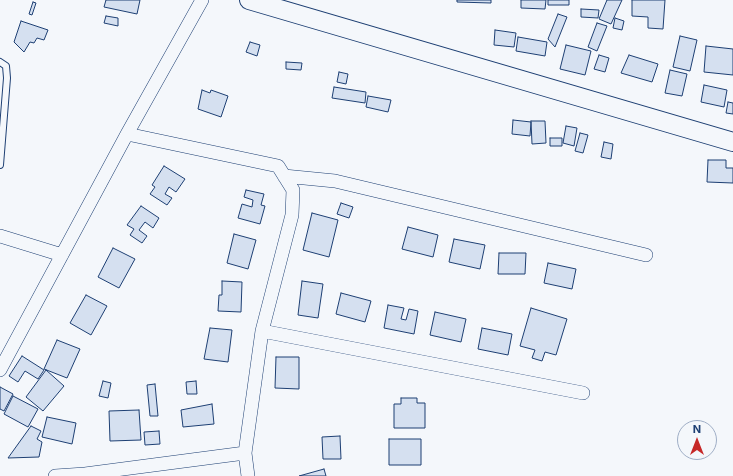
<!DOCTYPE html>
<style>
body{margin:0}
#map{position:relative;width:733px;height:476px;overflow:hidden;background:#f4f7fb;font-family:Inter,sans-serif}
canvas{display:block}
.north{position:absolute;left:677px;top:420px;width:40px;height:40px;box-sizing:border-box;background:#f4f7fb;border:1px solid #9eadc5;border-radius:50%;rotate:0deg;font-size:11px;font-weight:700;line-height:16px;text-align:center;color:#1d3f73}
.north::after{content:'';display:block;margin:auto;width:14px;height:18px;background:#c62828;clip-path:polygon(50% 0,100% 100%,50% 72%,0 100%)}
</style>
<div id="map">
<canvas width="733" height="476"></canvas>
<div class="north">N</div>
</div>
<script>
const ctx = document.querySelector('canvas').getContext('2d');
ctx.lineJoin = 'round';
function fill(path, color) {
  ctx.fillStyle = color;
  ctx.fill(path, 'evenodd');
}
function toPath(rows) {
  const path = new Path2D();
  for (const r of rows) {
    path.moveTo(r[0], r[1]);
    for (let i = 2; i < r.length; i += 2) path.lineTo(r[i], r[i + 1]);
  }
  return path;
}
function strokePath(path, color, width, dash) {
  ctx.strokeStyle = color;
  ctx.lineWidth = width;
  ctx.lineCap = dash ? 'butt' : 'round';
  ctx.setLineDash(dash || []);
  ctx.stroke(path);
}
const building = toPath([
 [106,0,140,0,137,14,104,7,106,0],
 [457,0,491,0,491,3,457,2,457,0],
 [521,0,546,0,545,9,521,8,521,0],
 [548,0,569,0,569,5,548,5,548,0],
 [607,0,622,0,611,24,599,19,607,0],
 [632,0,665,0,663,29,648,28,648,17,632,16,632,0],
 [33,2,36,3,32,15,29,14,33,2],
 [581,9,599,10,598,18,581,17,581,9],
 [558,14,567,17,555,47,548,39,558,14],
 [106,16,118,18,118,26,104,23,106,16],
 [615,18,624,21,622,30,613,28,615,18],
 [21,21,48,30,44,40,37,38,34,43,30,42,24,52,14,42,21,21],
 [597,23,607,26,597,51,588,47,597,23],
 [495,30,516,33,514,47,494,45,495,30],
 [680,36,697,40,690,71,673,67,680,36],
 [518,37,547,42,545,56,516,51,518,37],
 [250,42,260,45,257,56,246,52,250,42],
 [566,45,591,51,585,75,560,69,566,45],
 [706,46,733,49,733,75,704,72,706,46],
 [599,55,609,58,605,72,594,69,599,55],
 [629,55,658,64,652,82,621,73,629,55],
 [286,62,302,63,301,70,286,69,286,62],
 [670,70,687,74,682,96,665,93,670,70],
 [339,72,348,74,346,84,337,82,339,72],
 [704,85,727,90,724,107,701,102,704,85],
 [334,87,366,92,365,103,332,98,334,87],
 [202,90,210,93,211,90,228,96,221,117,198,109,202,90],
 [368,96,391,100,388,112,366,107,368,96],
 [728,102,733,103,733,114,726,113,728,102],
 [513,120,531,122,530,136,512,134,513,120],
 [531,121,545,121,546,143,532,144,531,121],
 [566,126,577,128,574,146,563,143,566,126],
 [580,133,588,135,583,153,575,151,580,133],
 [550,138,562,138,562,146,550,146,550,138],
 [604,142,613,144,611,159,601,157,604,142],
 [708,160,726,160,726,168,733,168,733,183,707,182,708,160],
 [164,166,185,179,176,192,169,187,165,194,172,198,167,205,150,194,155,187,152,185,164,166],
 [246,190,264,194,261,205,265,206,260,224,238,218,242,204,252,207,253,200,244,197,246,190],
 [341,203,353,207,349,218,337,214,341,203],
 [141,206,159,218,153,228,145,222,139,230,147,236,142,243,130,235,134,229,127,225,141,206],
 [312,213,338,220,329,257,303,250,312,213],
 [408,227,438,235,433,257,402,249,408,227],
 [234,234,256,240,248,269,227,263,234,234],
 [454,239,485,245,480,269,449,262,454,239],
 [113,248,135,259,119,288,98,277,113,248],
 [499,253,526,253,525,274,498,274,499,253],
 [548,263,576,269,572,289,544,283,548,263],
 [222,281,242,282,241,312,218,311,219,295,222,295,222,281],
 [302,281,323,284,318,318,298,315,302,281],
 [341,293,371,301,365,322,336,314,341,293],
 [86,295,107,306,91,335,70,323,86,295],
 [388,305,404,308,401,319,406,320,409,309,418,311,414,334,384,328,388,305],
 [531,308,567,319,556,355,545,352,542,361,532,358,535,350,520,346,531,308],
 [435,312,466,319,461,342,430,335,435,312],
 [210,328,232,330,228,362,204,359,210,328],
 [482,328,512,334,508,355,478,349,482,328],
 [57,340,80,349,67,378,44,369,57,340],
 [22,356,44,370,38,379,25,371,18,382,9,376,22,356],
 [276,357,299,357,299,389,275,388,276,357],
 [46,370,64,386,43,411,26,397,46,370],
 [103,381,111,383,108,398,99,396,103,381],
 [196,381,197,394,187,394,186,382,196,381],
 [155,384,158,416,150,416,147,385,155,384],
 [0,387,13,394,4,411,0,409,0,387],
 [13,396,38,409,28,427,4,414,13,396],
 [401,398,417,398,417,403,425,403,425,428,394,428,394,404,401,404,401,398],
 [212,404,214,424,183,427,181,410,212,404],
 [139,410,141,440,110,441,109,411,139,410],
 [47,417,76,423,72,444,42,437,47,417],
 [31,426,41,431,37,439,42,442,39,457,8,458,31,426],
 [159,431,160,444,145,445,144,432,159,431],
 [340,436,341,459,323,459,322,437,340,436],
 [389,439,421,439,421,465,389,465,389,439],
 [324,469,326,476,299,476,324,469]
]);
const service = toPath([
 [0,62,6,66,7,78,0,165]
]);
const minor = toPath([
 [127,134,278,166,293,190,292,215,262,331,245,453,248,476],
 [284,176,335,181,646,255],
 [0,236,62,255],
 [262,331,583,393],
 [0,370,127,134,202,0],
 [55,476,85,474,245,453]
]);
const secondary = toPath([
 [249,0,733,142]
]);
fill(building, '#d5e0f0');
strokePath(building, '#1d3f73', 1);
strokePath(service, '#1d3f73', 8);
strokePath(minor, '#1d3f73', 14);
strokePath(secondary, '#1d3f73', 20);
strokePath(service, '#f4f7fb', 6);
strokePath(minor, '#f4f7fb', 13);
strokePath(secondary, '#f4f7fb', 18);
</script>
